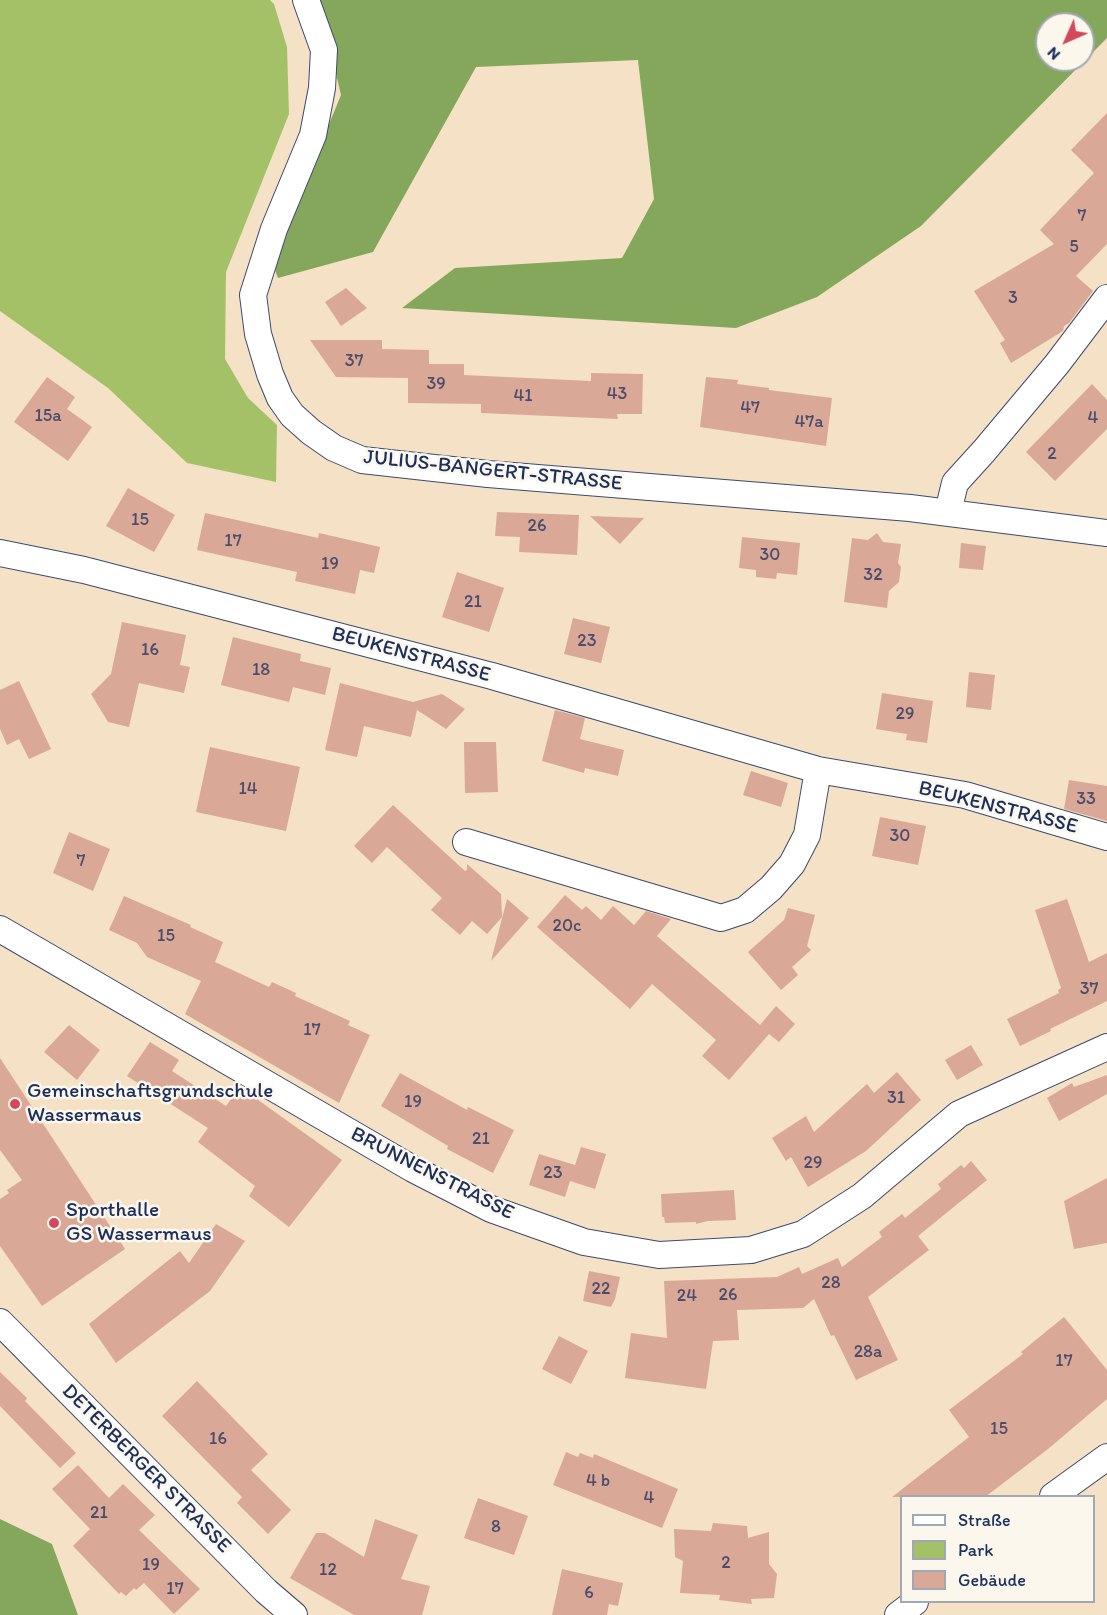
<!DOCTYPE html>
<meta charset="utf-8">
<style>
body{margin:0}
#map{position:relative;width:1107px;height:1615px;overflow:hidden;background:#f5e1c5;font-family:Itim,sans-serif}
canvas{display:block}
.legend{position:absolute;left:900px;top:1495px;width:195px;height:108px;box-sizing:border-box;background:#fbf7ec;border:2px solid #a1a7b3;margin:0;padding:8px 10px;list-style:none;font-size:18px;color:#1b2f5e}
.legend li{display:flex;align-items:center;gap:12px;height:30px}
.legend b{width:30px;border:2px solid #a1a7b3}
.north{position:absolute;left:1035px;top:12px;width:60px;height:60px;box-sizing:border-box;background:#fbf7ec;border:2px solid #a1a7b3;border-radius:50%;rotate:225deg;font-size:16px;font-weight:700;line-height:24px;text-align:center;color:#1b2f5e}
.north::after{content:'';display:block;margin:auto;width:21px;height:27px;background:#d1495b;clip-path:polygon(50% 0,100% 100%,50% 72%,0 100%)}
</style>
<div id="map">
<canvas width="1107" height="1615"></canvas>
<ul class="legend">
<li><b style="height:8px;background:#fff"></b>Straße</li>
<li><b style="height:16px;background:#a5c168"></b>Park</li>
<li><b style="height:16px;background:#daa896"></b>Gebäude</li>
</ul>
<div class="north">N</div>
</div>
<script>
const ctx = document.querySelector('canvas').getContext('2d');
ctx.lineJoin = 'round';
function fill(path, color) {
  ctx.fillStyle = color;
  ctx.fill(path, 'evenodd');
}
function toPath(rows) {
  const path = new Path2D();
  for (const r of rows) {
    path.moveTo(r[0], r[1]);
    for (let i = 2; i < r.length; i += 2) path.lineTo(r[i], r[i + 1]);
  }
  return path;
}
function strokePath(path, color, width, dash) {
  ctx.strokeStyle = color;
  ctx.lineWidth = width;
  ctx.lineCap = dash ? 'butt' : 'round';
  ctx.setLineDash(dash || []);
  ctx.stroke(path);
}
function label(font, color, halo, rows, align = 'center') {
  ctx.font = font + ' Itim,sans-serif';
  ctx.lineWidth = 5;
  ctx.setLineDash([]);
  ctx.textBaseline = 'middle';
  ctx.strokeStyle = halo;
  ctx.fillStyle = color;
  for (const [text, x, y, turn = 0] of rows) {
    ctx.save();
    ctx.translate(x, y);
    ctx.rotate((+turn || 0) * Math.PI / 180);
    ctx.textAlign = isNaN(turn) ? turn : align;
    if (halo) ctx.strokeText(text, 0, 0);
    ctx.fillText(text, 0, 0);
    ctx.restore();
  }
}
const green = toPath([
 [0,0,270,0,274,4,287,47,289,114,226,272,225,359,248,398,277,425,276,482,187,463,108,388,0,311]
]);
const forest = toPath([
 [319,0,1107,0,1107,38,921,226,817,297,736,328,402,308,455,268,622,258,654,199,638,60,476,67,373,252,278,278,272,262,341,95],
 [1047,24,1083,24,1083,60,1047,60],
 [0,1519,52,1544,78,1615,0,1615]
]);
const building = toPath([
 [1107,113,1107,244,1076,276,1093,291,1069,323,1064,326,1063,331,1011,363,1000,343,1005,340,974,291,1054,244,1040,230,1094,173,1071,150],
 [346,288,367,308,341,326,325,302],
 [310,340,382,340,382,349,429,350,429,364,464,364,464,375,591,381,591,373,643,374,642,414,617,414,618,419,481,413,481,404,408,403,408,378,336,377],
 [47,377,75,397,67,409,92,427,68,461,14,422],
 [706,377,738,380,737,384,769,388,769,390,832,398,826,446,700,427],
 [1092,384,1107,400,1107,429,1055,481,1026,452],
 [128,488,175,515,154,552,106,526],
 [497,512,579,515,577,555,519,552,520,537,495,536],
 [205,513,318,538,319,533,380,547,374,573,360,570,355,594,295,581,297,572,197,550],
 [590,516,644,518,620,544],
 [877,533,883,542,901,544,898,563,901,567,899,582,889,591,887,608,844,602,852,538,868,540],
 [742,537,800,543,797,575,777,573,776,579,756,577,756,570,739,568],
 [961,543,986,546,983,570,959,568],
 [457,572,504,588,489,632,442,617],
 [573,618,610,627,601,663,564,654],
 [122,622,186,635,180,665,190,667,184,693,139,683,129,727,108,722,91,694,111,674],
 [233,637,301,654,300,661,331,668,325,695,293,687,289,702,221,685],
 [969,672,995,675,991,710,966,707],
 [19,681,51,749,29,759,19,739,7,745,0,729,0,690],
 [340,683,413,702,442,694,465,709,446,729,417,710,411,737,364,726,357,757,325,750],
 [882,693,933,701,927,743,906,740,907,734,876,729],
 [555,710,585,718,580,739,624,750,618,776,585,768,584,773,542,761],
 [464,742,496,742,498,792,465,793],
 [210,747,300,767,286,831,196,812],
 [751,771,788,783,781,807,743,795],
 [1069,780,1107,786,1107,821,1064,809],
 [393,805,465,871,467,870,467,864,501,894,502,917,487,934,472,921,460,935,431,910,442,898,387,847,372,863,354,846],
 [880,817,926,826,918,865,872,856],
 [69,832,110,849,93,891,53,873],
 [565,895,582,910,586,906,601,920,613,906,634,925,646,911,671,919,657,936,760,1025,776,1006,795,1024,779,1042,769,1034,729,1080,702,1056,716,1040,652,984,630,1009,537,927],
 [124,896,191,925,190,927,223,942,215,962,269,987,272,982,296,993,295,996,350,1021,348,1025,370,1035,339,1103,185,1014,201,981,147,957,137,943,109,930],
 [507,899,529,918,491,961],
 [1067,899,1089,962,1107,953,1107,1001,1050,1029,1051,1031,1020,1046,1007,1019,1059,993,1058,990,1061,988,1035,910],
 [788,908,815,915,807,946,811,950,792,967,798,975,781,990,748,952,784,920],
 [69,1025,100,1050,77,1080,44,1052],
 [150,1042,179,1060,172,1071,226,1106,240,1087,342,1160,289,1227,249,1196,255,1186,198,1142,208,1128,127,1076],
 [971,1045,983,1065,957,1080,945,1060],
 [0,1058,125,1249,42,1306,0,1246,0,1199,9,1193,7,1190,22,1180,0,1150],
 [897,1072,921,1100,866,1151,808,1187,791,1157,786,1161,772,1138,806,1116,814,1132,867,1084,874,1093],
 [400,1073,467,1110,468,1107,514,1130,493,1173,447,1149,448,1146,381,1106],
 [1107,1075,1107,1094,1059,1121,1047,1098,1072,1083,1074,1087],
 [581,1147,606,1154,595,1189,570,1181,565,1197,529,1185,539,1154,575,1165],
 [971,1161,987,1180,918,1236,929,1250,868,1297,898,1360,856,1380,834,1335,831,1336,814,1299,803,1308,737,1310,739,1340,713,1341,706,1389,625,1378,631,1333,667,1338,664,1281,777,1277,799,1267,802,1274,838,1258,842,1267,882,1237,879,1232,902,1214,905,1218,941,1189,938,1184,961,1165,964,1168],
 [1107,1178,1107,1243,1074,1249,1064,1201],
 [734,1190,736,1220,708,1221,696,1224,696,1222,665,1223,664,1217,662,1217,661,1194],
 [216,1224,245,1241,210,1291,116,1363,89,1324,180,1251,189,1263],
 [589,1271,620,1277,615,1299,611,1307,583,1301],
 [1064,1317,1107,1370,1107,1399,1048,1449,985,1497,892,1497,969,1437,949,1410,1023,1354,1021,1352],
 [559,1336,588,1351,571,1384,542,1369],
 [0,1372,27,1398,25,1401,76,1453,60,1468,0,1406],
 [197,1381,268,1454,251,1470,291,1510,268,1534,237,1503,242,1497,162,1416],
 [566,1452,578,1457,580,1453,593,1458,594,1454,678,1489,662,1528,553,1485],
 [78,1465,109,1498,123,1484,155,1515,139,1530,200,1589,174,1614,144,1583,136,1590,134,1588,126,1596,121,1592,119,1594,73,1546,90,1529,52,1489],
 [478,1498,528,1516,514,1555,464,1538],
 [375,1519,418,1535,401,1579,430,1586,422,1615,354,1615,290,1578,316,1533,325,1533,364,1557],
 [713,1523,747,1526,748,1538,769,1532,769,1564,777,1574,774,1598,751,1599,752,1604,719,1600,720,1595,680,1593,683,1561,675,1557,674,1529,711,1531],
 [562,1569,623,1583,618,1606,609,1604,607,1615,552,1615]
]);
const street = toPath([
 [306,0,324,50,322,88,313,135,274,229,253,295,258,334,270,374,280,398,292,415,311,432,334,448,362,460,488,474,910,508,1107,533],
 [948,512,955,483,984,451,1057,364,1107,298],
 [0,553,84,570,492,676,818,770,965,795,1107,837],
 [466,842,721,918,745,910,771,888,792,864,807,835,818,770],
 [0,929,413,1169,491,1209,584,1242,659,1255,751,1250,803,1234,862,1196,959,1114,1107,1047],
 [0,1322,266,1591,294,1615],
 [1053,1496,1107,1457],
 [898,1615,915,1602]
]);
const markers = [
 [15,1104,6,"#d1495b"],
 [54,1223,6,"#d1495b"]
];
const numberNames = [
 ["7",1082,216],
 ["5",1074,247],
 ["3",1013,298],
 ["37",354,361],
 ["39",436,384],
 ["43",617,394],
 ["41",523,396],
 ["47",750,408],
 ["15a",48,416],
 ["4",1093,418],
 ["47a",809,422],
 ["2",1052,454],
 ["15",140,520],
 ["26",537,526],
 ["17",233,541],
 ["30",770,555],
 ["19",330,564],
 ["32",873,575],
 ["21",473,602],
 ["23",587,641],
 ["16",150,650],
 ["18",261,670],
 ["29",905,714],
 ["14",248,789],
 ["33",1086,799],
 ["30",900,836],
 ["7",81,861],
 ["20c",567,926],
 ["15",166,936],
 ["37",1089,989],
 ["17",312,1030],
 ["31",896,1098],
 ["19",413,1102],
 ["21",481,1139],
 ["29",813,1163],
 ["23",553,1173],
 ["28",831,1283],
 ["22",601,1289],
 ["26",728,1295],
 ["24",687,1296],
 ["28a",868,1352],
 ["17",1064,1361],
 ["15",999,1429],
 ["16",218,1439],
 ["4 b",598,1481],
 ["4",649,1498],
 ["21",99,1513],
 ["8",496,1527],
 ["2",726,1563],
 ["19",151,1565],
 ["12",328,1570],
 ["17",175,1589],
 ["6",589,1593]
];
const streetNames = [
 ["JULIUS-BANGERT-STRASSE",493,471,6],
 ["BEUKENSTRASSE",411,655,15],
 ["BEUKENSTRASSE",998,808,14],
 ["BRUNNENSTRASSE",432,1174,27],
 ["DETERBERGER STRASSE",146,1469,45]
];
const poiNames = [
 ["Gemeinschaftsgrundschule",27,1092],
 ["Wassermaus",27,1116],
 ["Sporthalle",66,1211],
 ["GS Wassermaus",66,1235]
];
fill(green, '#a5c168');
fill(forest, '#84a75c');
fill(building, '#daa896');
strokePath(street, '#3c4a6d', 28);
strokePath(street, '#fff', 26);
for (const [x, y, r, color] of markers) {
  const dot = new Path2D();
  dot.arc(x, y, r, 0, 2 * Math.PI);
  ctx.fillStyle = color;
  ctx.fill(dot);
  strokePath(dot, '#fbf7ec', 2);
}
label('18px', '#4b4d6c', null, numberNames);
label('21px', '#1b2f5e', '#fbf7ec', streetNames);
label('21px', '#1b2f5e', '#fbf7ec', poiNames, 'left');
</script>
